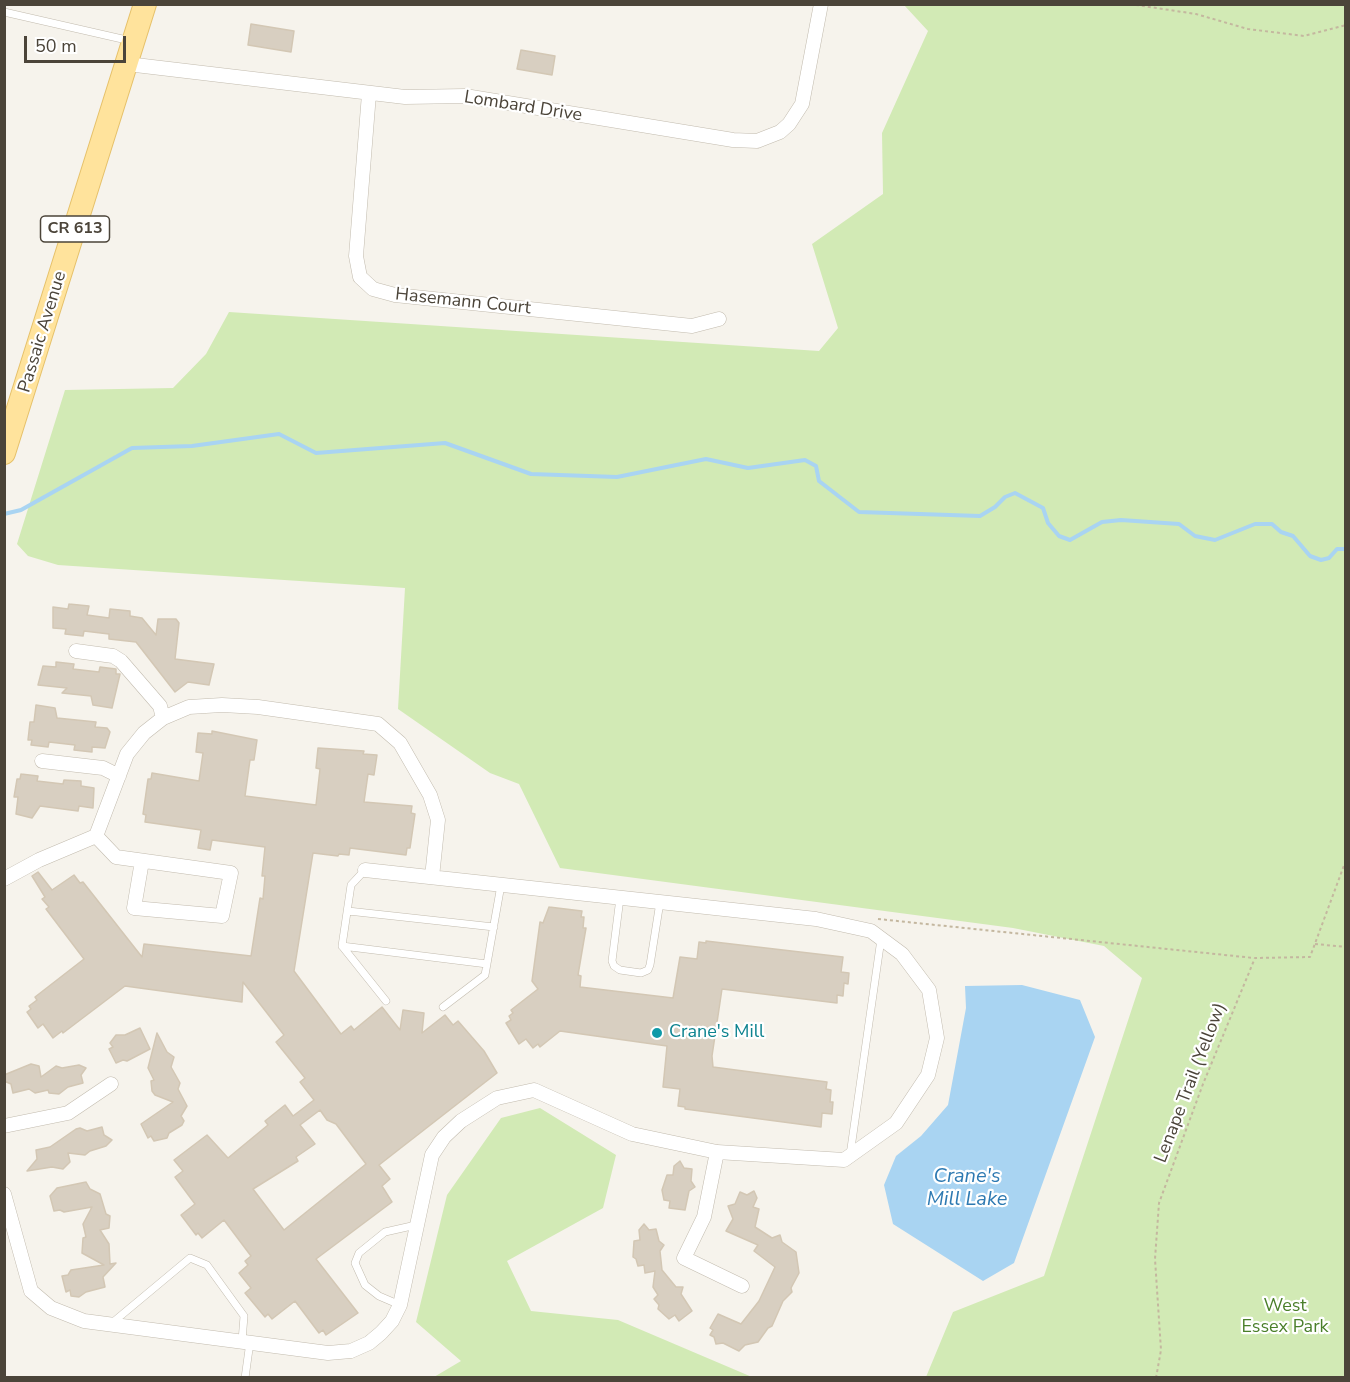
<!DOCTYPE html>
<style>
body{margin:0}
#map{position:relative;width:1350px;height:1382px;overflow:hidden;background:#f6f3ec;font-family:"Nunito Sans",sans-serif}
canvas{display:block}
.frame{position:absolute;inset:0;border:6px solid #4b4439;pointer-events:none}
.scale{position:absolute;left:24px;top:36px;width:102px;height:27px;box-sizing:border-box;border:3px solid #4b4439;border-top:0;padding-left:8px;font-size:18px;line-height:21px;white-space:nowrap;color:#4b4439;-webkit-text-stroke:4px #fff;paint-order:stroke}
</style>
<div id="map">
<canvas width="1350" height="1382"></canvas>
<div class="frame"></div>
<div class="scale">50 m</div>
</div>
<script>
const ctx = document.querySelector('canvas').getContext('2d');
ctx.lineJoin = 'round';
function fill(path, color) {
  ctx.fillStyle = color;
  ctx.fill(path, 'evenodd');
}
function toPath(rows) {
  const path = new Path2D();
  for (const r of rows) {
    path.moveTo(r[0], r[1]);
    for (let i = 2; i < r.length; i += 2) path.lineTo(r[i], r[i + 1]);
  }
  return path;
}
function strokePath(path, color, width, dash) {
  ctx.strokeStyle = color;
  ctx.lineWidth = width;
  ctx.lineCap = dash ? 'butt' : 'round';
  ctx.setLineDash(dash || []);
  ctx.stroke(path);
}
function label(font, color, halo, rows, align = 'center') {
  ctx.font = font + ' "Nunito Sans",sans-serif';
  ctx.lineWidth = 4.5;
  ctx.setLineDash([]);
  ctx.textBaseline = 'middle';
  ctx.strokeStyle = halo;
  ctx.fillStyle = color;
  for (const [text, x, y, turn = 0] of rows) {
    ctx.save();
    ctx.translate(x, y);
    ctx.rotate((+turn || 0) * Math.PI / 180);
    ctx.textAlign = isNaN(turn) ? turn : align;
    if (halo) ctx.strokeText(text, 0, 0);
    ctx.fillText(text, 0, 0);
    ctx.restore();
  }
}
const green = toPath([
 [904,5,1345,5,1345,1377,926,1377,953,1312,1044,1276,1142,978,1104,946,1013,928,560,868,519,784,490,773,398,709,405,588,58,565,28,556,17,544,65,390,173,388,206,354,229,312,819,351,838,328,812,244,883,194,882,133,928,31],
 [540,1108,616,1155,603,1208,507,1261,531,1311,618,1320,752,1377,434,1377,461,1361,416,1322,447,1195,501,1118]
]);
const water = toPath([
 [1022,985,1080,1000,1095,1037,1014,1263,983,1281,893,1224,884,1185,896,1156,921,1136,948,1105,966,1008,965,986]
]);
const stream = toPath([
 [4,514,21,510,132,448,192,446,279,434,316,453,445,443,531,474,617,477,706,459,748,468,805,460,816,466,819,481,859,512,980,516,995,507,1005,497,1015,493,1043,508,1048,523,1059,536,1070,540,1102,522,1121,520,1179,524,1195,536,1215,540,1255,524,1272,524,1281,532,1293,536,1310,556,1321,560,1329,558,1337,549,1346,549]
]);
const building = toPath([
 [251,24,294,31,291,52,248,45,251,24],
 [521,50,555,56,552,75,517,69,521,50],
 [69,604,89,606,87,615,109,618,110,609,130,611,130,616,142,618,156,635,158,619,176,619,179,623,175,659,214,664,209,685,188,682,175,692,136,642,109,639,109,634,84,631,83,636,65,634,66,629,53,628,53,607,68,609,69,604],
 [56,662,74,664,73,669,99,672,100,667,116,669,116,674,120,674,112,708,93,705,91,696,62,693,67,688,38,685,43,666,56,667,56,662],
 [36,705,55,708,57,718,96,722,95,727,107,728,110,732,105,748,92,747,92,752,74,750,75,745,49,742,48,747,31,745,32,740,28,740,30,722,34,722,36,705],
 [212,731,257,740,254,760,250,760,245,796,316,805,320,769,316,768,318,748,364,751,363,754,377,755,374,775,368,774,364,802,412,806,411,813,415,814,410,848,407,848,406,855,350,848,349,855,339,854,338,856,313,853,294,971,341,1034,351,1026,354,1030,382,1007,400,1030,403,1010,424,1013,422,1033,445,1015,453,1025,458,1021,484,1051,497,1073,379,1165,390,1179,382,1186,392,1202,316,1259,358,1313,326,1335,323,1330,319,1333,295,1301,272,1319,268,1314,265,1317,245,1293,251,1288,239,1273,248,1265,245,1261,251,1256,224,1220,202,1238,198,1233,196,1235,181,1215,195,1204,175,1177,183,1171,174,1160,207,1135,228,1158,268,1125,265,1121,285,1105,293,1116,314,1100,300,1082,305,1078,276,1042,284,1035,243,982,242,1002,125,986,63,1033,62,1031,53,1038,43,1024,38,1028,27,1012,31,1009,29,1006,37,1000,35,997,84,959,46,909,49,907,42,899,45,897,32,876,38,872,52,890,74,875,80,883,83,882,142,957,144,944,251,956,260,898,263,899,265,876,262,876,265,847,212,840,210,850,198,848,201,830,145,822,146,815,143,814,148,779,151,779,152,773,199,781,203,753,196,752,198,733,212,734,212,731],
 [320,1110,327,1120,336,1124,366,1164,284,1230,253,1189,298,1161,296,1157,315,1144,300,1125,320,1110],
 [21,774,38,776,37,781,63,784,64,780,81,781,81,786,94,788,93,808,79,806,78,811,40,806,32,818,16,814,18,797,14,797,17,779,20,779,21,774],
 [549,907,582,911,581,917,584,917,583,928,586,928,578,975,581,976,580,987,673,998,680,957,697,959,699,942,706,943,706,941,843,957,841,972,849,973,848,984,844,983,843,996,837,995,837,1003,722,989,712,1056,713,1067,827,1082,826,1089,831,1090,830,1102,833,1102,832,1114,822,1113,821,1127,685,1109,685,1107,678,1106,680,1089,663,1087,667,1046,560,1031,540,1047,538,1044,533,1048,526,1039,519,1044,506,1023,511,1020,509,1016,513,1013,511,1010,538,989,532,981,540,922,543,923,549,907],
 [140,1028,150,1049,127,1061,123,1060,116,1063,109,1049,113,1047,110,1043,116,1035,125,1035,140,1028],
 [157,1033,167,1052,174,1057,171,1067,180,1083,178,1089,187,1106,181,1116,184,1121,182,1125,169,1133,167,1138,154,1141,151,1136,148,1138,141,1124,173,1102,155,1095,152,1091,151,1081,154,1080,148,1068,157,1033],
 [31,1064,39,1066,41,1077,56,1066,62,1068,79,1065,86,1068,81,1075,83,1083,68,1087,59,1094,49,1093,48,1090,35,1093,29,1089,13,1093,11,1084,4,1081,4,1075,31,1064],
 [102,1127,104,1135,112,1140,106,1146,90,1151,85,1155,68,1153,70,1162,63,1169,52,1167,27,1171,37,1159,36,1150,50,1147,76,1129,80,1128,87,1131,102,1127],
 [680,1161,684,1168,692,1169,691,1181,695,1187,689,1191,685,1210,669,1208,670,1201,664,1200,662,1190,667,1175,673,1175,674,1166,680,1161],
 [86,1182,90,1189,100,1194,106,1214,110,1216,109,1228,100,1230,109,1244,110,1264,116,1263,103,1277,105,1287,86,1292,79,1297,71,1296,70,1290,66,1292,62,1276,68,1275,71,1270,104,1265,82,1253,83,1238,86,1237,83,1224,92,1207,64,1212,60,1210,54,1211,50,1196,57,1188,86,1182],
 [754,1191,757,1198,753,1207,759,1209,755,1227,772,1238,780,1235,782,1242,796,1252,799,1273,791,1288,792,1292,783,1301,772,1326,768,1328,758,1342,745,1345,739,1351,723,1343,716,1344,714,1337,710,1335,713,1330,710,1328,718,1314,741,1324,759,1301,775,1267,754,1251,758,1245,726,1231,733,1219,728,1206,735,1204,740,1192,747,1195,754,1191],
 [644,1224,649,1230,656,1229,659,1241,664,1245,660,1251,662,1270,676,1287,683,1287,681,1294,692,1311,679,1321,675,1315,669,1319,658,1309,659,1305,654,1299,658,1295,653,1287,655,1271,645,1273,644,1265,638,1266,636,1259,633,1257,634,1241,640,1240,639,1230,644,1224]
]);
const path = toPath([
 [1130,4,1196,14,1248,29,1304,36,1346,25],
 [878,919,1254,958],
 [1315,944,1346,947],
 [1156,1378,1161,1350,1155,1259,1159,1203,1203,1084,1255,958,1310,957,1346,860]
]);
const service = toPath([
 [4,12,131,41],
 [365,870,351,885,342,946,386,1001],
 [620,898,612,961,614,966,620,970,641,973,648,970,650,965,660,902],
 [348,911,494,927],
 [342,946,487,964],
 [443,1007,485,975,501,885],
 [850,1155,881,939],
 [400,1305,379,1296,365,1285,355,1263,359,1253,385,1232,416,1225],
 [112,1323,190,1258,207,1265,244,1316,242,1341],
 [245,1378,250,1342]
]);
const minor = toPath([
 [127,64,405,97,465,96,733,140,757,141,780,132,789,124,802,104,821,4],
 [369,94,356,256,360,277,373,289,395,295,692,326,719,319],
 [76,651,113,656,121,661,160,706,163,718],
 [42,761,103,768,119,776],
 [96,836,127,754,144,733,163,718,189,707,222,705,258,707,378,724,400,743,430,795,438,820,432,877],
 [4,879,39,860,96,836,116,857,231,873,222,916,134,908,142,861],
 [4,1126,68,1113,111,1084],
 [717,1152,704,1217,684,1258,742,1286],
 [4,1194,31,1291,51,1308,84,1321,328,1353,351,1351,369,1343,381,1333,392,1321,400,1305,432,1155,444,1137,461,1121,497,1098,534,1090,632,1134,717,1152,844,1160,896,1123,928,1075,937,1038,929,990,902,954,871,931,816,919,365,870]
]);
const primary = toPath([
 [4,453,145,4]
]);
const markers = [
 [657,1033,6,"#0f9aa8"]
];
const shields = [
 [75,229,69]
];
const shieldNames = [
 ["CR 613",75,229]
];
const streetNames = [
 ["Lombard Drive",523,107,9],
 ["Hasemann Court",463,302,6],
 ["Passaic Avenue",43,332,-73],
 ["Lenape Trail (Yellow)",1191,1083,-69]
];
const cultureNames = [
 ["Crane's Mill",669,1033]
];
const parkNames = [
 ["West",1285,1307],
 ["Essex Park",1285,1328]
];
const waterNames = [
 ["Crane's",967,1177],
 ["Mill Lake",967,1200]
];
fill(green, '#d2eab5');
fill(water, '#a9d4f2');
strokePath(stream, '#a9d4f2', 4);
fill(building, '#d8cfc1');
strokePath(building, '#d3c7b4', 1.5);
strokePath(service, '#c2bbae', 8);
strokePath(minor, '#c2bbae', 15);
strokePath(primary, '#e6c16a', 24);
strokePath(path, '#c4b79f', 2, [3, 3]);
strokePath(service, '#fff', 7);
strokePath(minor, '#fff', 14);
strokePath(primary, '#ffe39c', 22);
for (const [x, y, r, color] of markers) {
  const dot = new Path2D();
  dot.arc(x, y, r, 0, 2 * Math.PI);
  ctx.fillStyle = color;
  ctx.fill(dot);
  strokePath(dot, '#fff', 2);
}
for (const [x, y, w] of shields) {
  const box = new Path2D();
  box.roundRect(x - w / 2, y - 13, w, 26, 4.5);
  ctx.fillStyle = '#fff';
  ctx.fill(box);
  strokePath(box, '#4b4439', 1.5);
}
label('bold 16px', '#4b4439', null, shieldNames);
label('18px', '#4b4439', '#fff', streetNames);
label('18px', '#0d838f', '#fff', cultureNames, 'left');
label('18px', '#4a7f2a', '#fff', parkNames);
label('italic 20px', '#2e7ab2', '#fff', waterNames);
</script>
